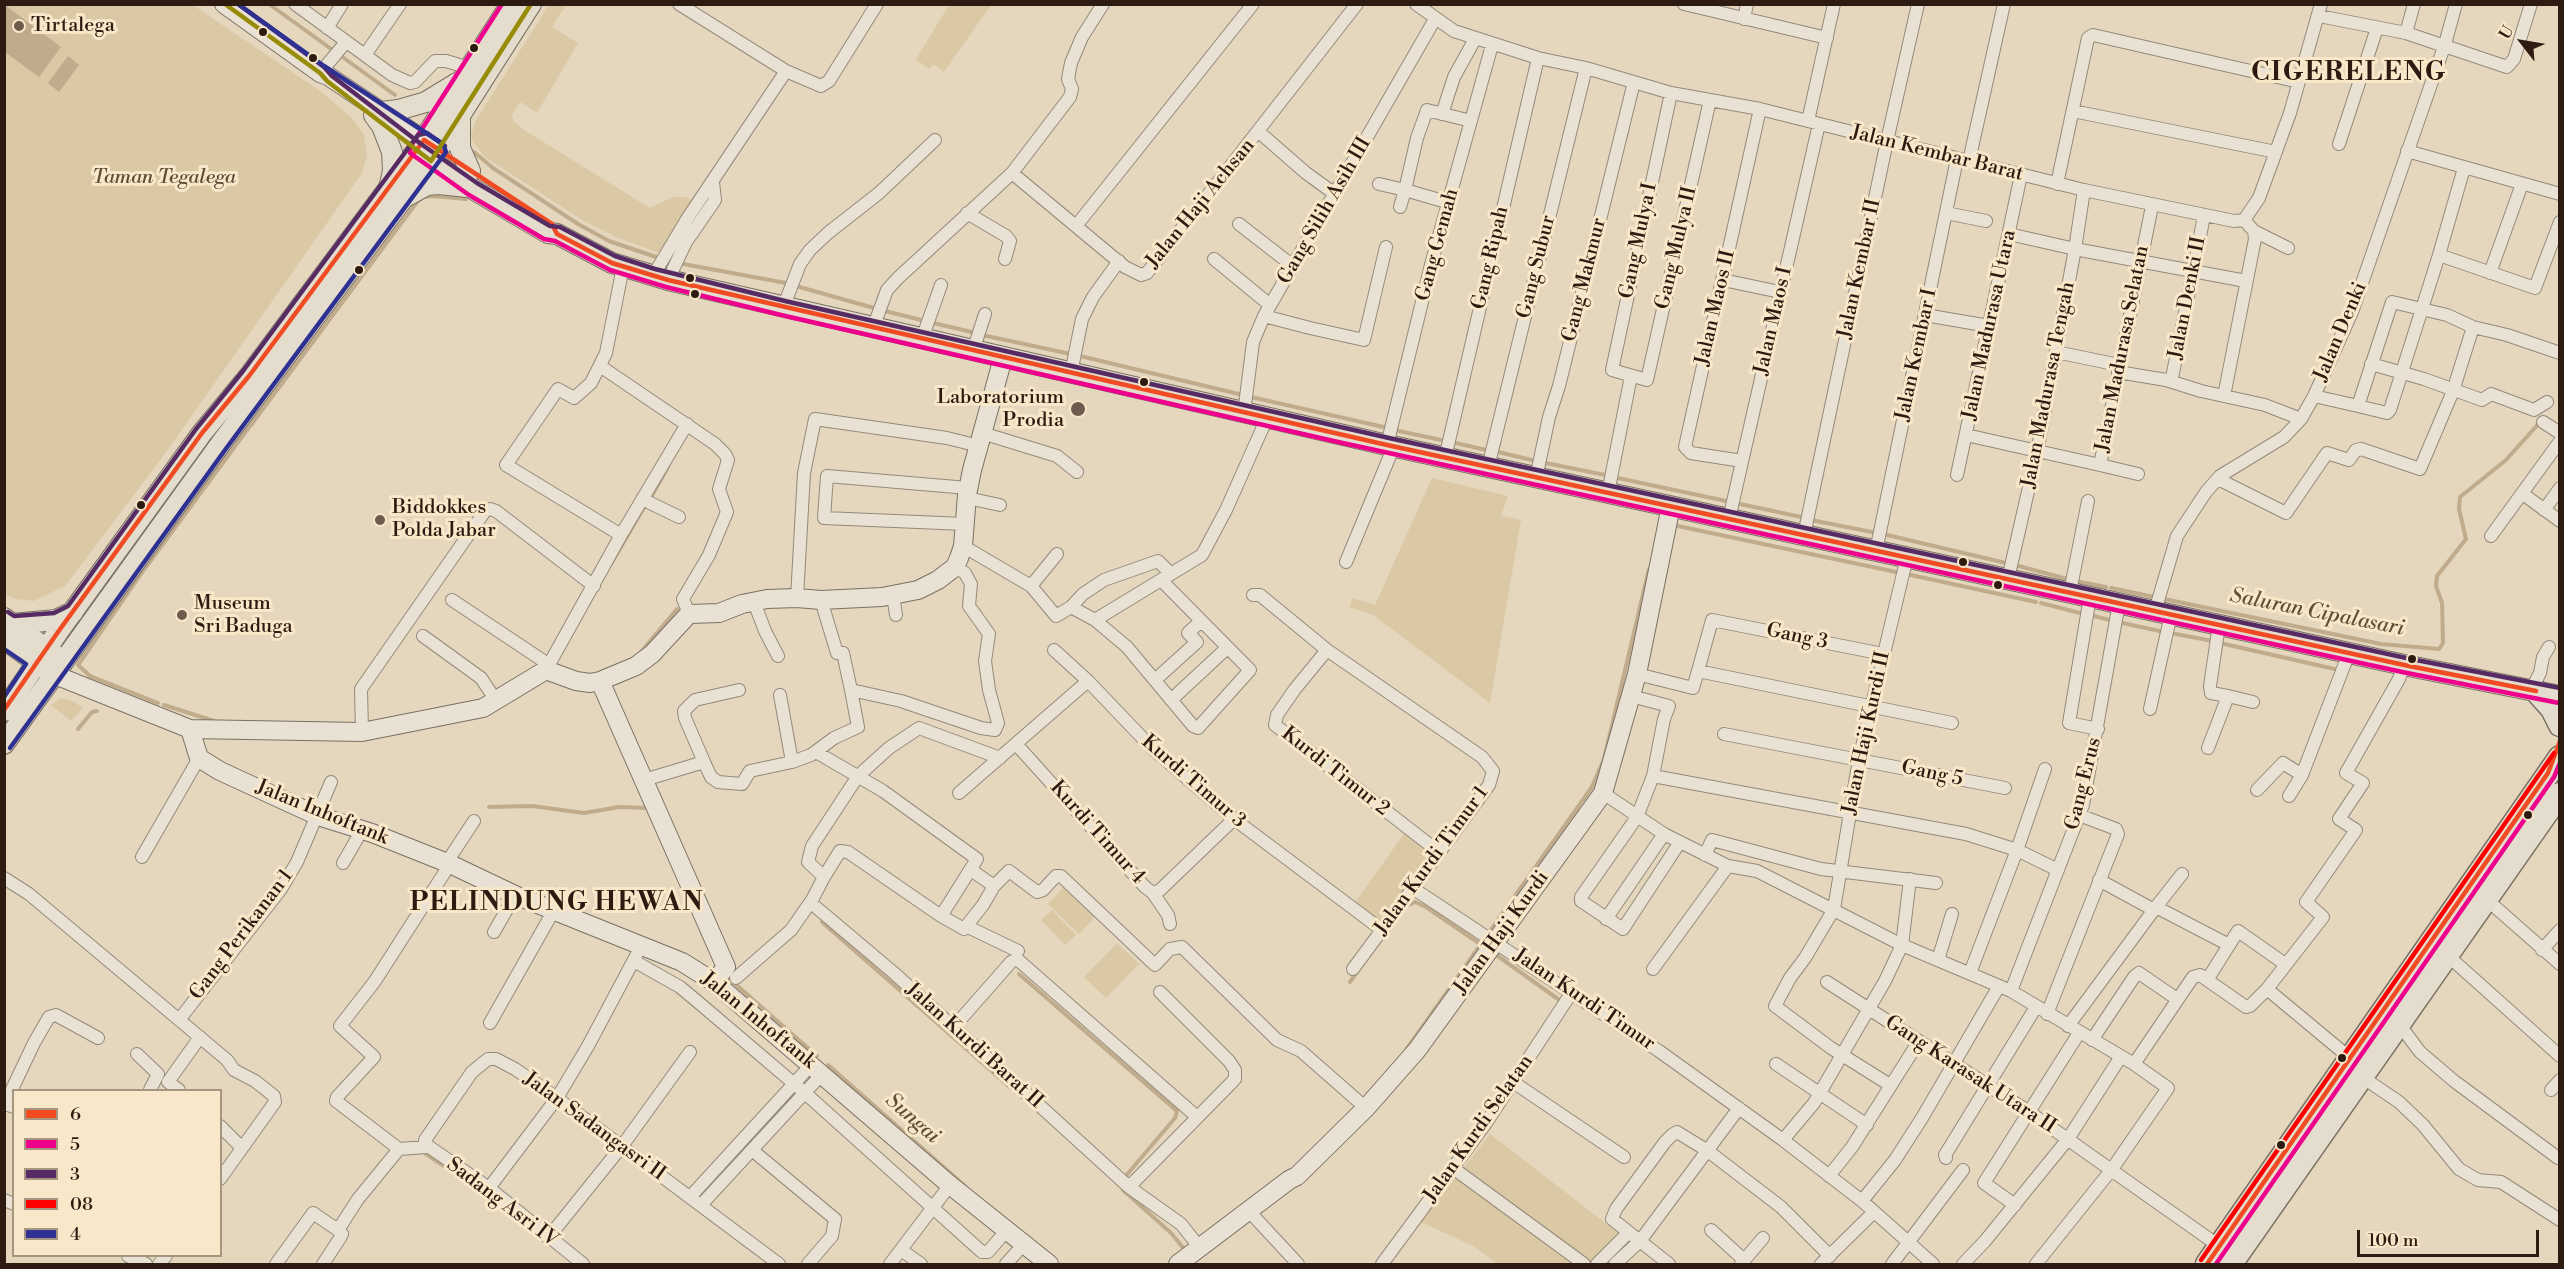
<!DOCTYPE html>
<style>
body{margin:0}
#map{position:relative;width:2564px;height:1269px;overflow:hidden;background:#e4d7bd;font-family:"Libre Bodoni",serif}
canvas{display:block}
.frame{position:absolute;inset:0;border:6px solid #2d1a10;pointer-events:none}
.legend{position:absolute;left:12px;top:1089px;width:210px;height:168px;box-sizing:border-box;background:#f8e8c9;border:2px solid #a7967f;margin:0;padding:8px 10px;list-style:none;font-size:18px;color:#2d1a10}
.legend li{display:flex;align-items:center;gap:12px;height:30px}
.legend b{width:30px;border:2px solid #a7967f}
.north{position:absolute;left:2492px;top:12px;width:60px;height:60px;-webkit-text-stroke:4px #f8e8c9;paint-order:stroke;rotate:301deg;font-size:16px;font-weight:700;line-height:24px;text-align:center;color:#2d1a10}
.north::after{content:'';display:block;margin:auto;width:21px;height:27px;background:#2d1a10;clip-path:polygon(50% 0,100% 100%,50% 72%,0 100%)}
.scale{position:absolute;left:2357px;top:1230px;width:182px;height:27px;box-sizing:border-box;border:3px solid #2d1a10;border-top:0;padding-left:8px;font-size:18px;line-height:21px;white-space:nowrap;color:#2d1a10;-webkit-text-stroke:4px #f8e8c9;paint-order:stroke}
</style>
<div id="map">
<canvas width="2564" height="1269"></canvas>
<div class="frame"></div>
<ul class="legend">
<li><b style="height:8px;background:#f04b23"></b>6</li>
<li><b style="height:8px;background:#ec008c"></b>5</li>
<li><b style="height:8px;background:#562b63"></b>3</li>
<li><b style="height:8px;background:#f00"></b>08</li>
<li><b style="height:8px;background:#2e3192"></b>4</li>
</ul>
<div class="north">U</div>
<div class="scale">100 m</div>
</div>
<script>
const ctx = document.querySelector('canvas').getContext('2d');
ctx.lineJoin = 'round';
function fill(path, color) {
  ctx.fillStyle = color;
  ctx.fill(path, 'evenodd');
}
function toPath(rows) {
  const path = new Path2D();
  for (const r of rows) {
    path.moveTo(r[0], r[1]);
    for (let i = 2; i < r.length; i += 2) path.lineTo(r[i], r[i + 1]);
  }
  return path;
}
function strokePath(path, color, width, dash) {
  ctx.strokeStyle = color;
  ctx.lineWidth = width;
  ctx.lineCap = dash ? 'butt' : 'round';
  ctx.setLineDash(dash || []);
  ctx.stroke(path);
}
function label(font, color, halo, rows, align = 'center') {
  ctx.font = font + ' "Libre Bodoni",serif';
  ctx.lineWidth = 6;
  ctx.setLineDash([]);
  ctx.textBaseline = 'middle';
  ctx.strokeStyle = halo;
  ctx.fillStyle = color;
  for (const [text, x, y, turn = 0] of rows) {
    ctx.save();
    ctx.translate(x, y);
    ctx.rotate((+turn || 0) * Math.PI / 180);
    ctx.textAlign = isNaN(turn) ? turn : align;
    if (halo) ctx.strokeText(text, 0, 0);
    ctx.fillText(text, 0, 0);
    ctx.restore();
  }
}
const green = toPath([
 [4,5,193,5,320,91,351,117,364,135,367,156,362,173,167,451,65,586,34,601,16,599,4,594],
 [549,5,566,5,552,27,578,43,537,113,520,102,512,115,513,121,524,130,650,208,673,197,686,197,692,201,659,253,616,237,582,220,485,157,473,142,471,135,476,120],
 [949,5,991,5,944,72,933,64,929,69,916,59],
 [1432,478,1508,496,1501,516,1521,520,1490,703,1373,615,1349,607,1353,598,1375,605],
 [61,698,73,701,83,708,71,721,51,705],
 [1406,831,1436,852,1383,925,1354,904],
 [1065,886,1095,917,1079,934,1048,904],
 [1052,910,1076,935,1065,945,1041,920],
 [1117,943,1139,964,1106,998,1084,977],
 [1490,1134,1621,1235,1594,1264,1498,1264,1473,1246,1421,1222]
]);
const water = toPath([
 [5,5,61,47,39,77,5,52],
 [68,56,79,65,59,92,48,83]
]);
const stream = toPath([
 [269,4,395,95],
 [474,152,493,168,578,224,609,241,662,259],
 [678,263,786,283],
 [796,286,874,308],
 [885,311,925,321],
 [933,323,976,333],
 [982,335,1071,354],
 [1080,356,1243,395],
 [1251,397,1388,428],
 [251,425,417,202,423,197,433,196,466,199],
 [1394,430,1446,441],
 [1451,442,1491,451],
 [1494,451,1536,461],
 [1541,462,1610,476],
 [1613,477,1806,518],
 [650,499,668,467],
 [1811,520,1877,533],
 [1673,525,1901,573],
 [1883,534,2010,564],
 [611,564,643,509],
 [2015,565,2071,580],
 [146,567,250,426],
 [145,568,78,665,90,676,158,703],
 [1906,574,2036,602],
 [2075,581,2106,587],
 [2111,588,2381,644,2439,649,2443,643,2442,603,2436,586,2437,576,2466,539,2459,509,2460,497,2506,460,2541,421],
 [2041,603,2084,614],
 [2090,615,2114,621],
 [2118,622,2164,632],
 [2170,633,2213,641],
 [2220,643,2339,670],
 [641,652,677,609],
 [164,705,214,721],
 [78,729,92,712,97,711],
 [489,807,532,806,584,813,619,807,648,808],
 [1406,906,1415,902,1426,907,1483,946],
 [822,922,1011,1088],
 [1495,954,1562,1002],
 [1019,974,1177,1111,1175,1118,1124,1178],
 [725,975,817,1056],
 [1350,982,1357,972],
 [1406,1050,1592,787,1604,759,1649,569],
 [828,1065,965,1186],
 [423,1150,426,1154,498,1202],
 [1123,1190,1171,1233,1185,1250]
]);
const street = toPath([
 [295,4,392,75,410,83,415,82,435,61,446,61,469,68],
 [679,4,786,71,821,86,829,81,877,4],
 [1416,4,1454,31,1538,58,1586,68,1671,93,1760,109,2084,190,2234,221,2244,220,2259,198,2290,113,2321,4],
 [1684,4,1827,38],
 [2319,16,2406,33,2507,67,2514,59,2531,4],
 [1744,19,1747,4],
 [327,28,342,4],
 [2406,33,2414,4],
 [365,55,400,4],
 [320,73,346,42],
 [1671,93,1612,370,1647,380,1710,100],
 [2073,111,2276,152],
 [1442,114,1454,77,1475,39],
 [1808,121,1834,4],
 [1259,132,1306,173,1335,194],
 [2339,144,2377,28],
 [2407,151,2560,194],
 [1969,161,2004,4],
 [2464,168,2439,255,2535,288,2560,222],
 [1012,173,1125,267,1141,275,1147,273,1357,4],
 [1379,184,1405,190,1400,207],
 [2057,184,2088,38,2093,35,2299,82],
 [1450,203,1405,190,1417,138,1427,110,1471,121],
 [967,213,1006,236,1010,241,1005,259],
 [1946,213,1986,221],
 [1239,224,1293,266],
 [1076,226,1253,4],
 [2254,231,2288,248],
 [2009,234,2075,249,2246,281],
 [1214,259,1270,305],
 [2490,273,2522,184],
 [653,276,687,219,786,71],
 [668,280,686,242,715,200,713,182],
 [1723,280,1780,292],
 [783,308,800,264,810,250,828,233,879,193,935,140],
 [1925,315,1989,326],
 [1264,316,1310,328,1364,340,1386,247],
 [873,328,887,290,898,278,1012,173,1070,97,1072,89,1068,79,1071,63,1082,37,1103,4],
 [922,339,941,285],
 [973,351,985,314],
 [2056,352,2119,365],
 [2371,364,2424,379,2482,400,2491,394,2534,410,2547,402],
 [600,366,715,444,725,454,728,460,719,489,727,512,709,555,683,599,689,614],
 [2118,372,2166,380,2172,378,2204,216],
 [1071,373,1082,319,1093,297,1119,261],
 [2166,380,2201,391,2265,405,2301,419],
 [2224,396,2255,239,2254,231,2244,220],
 [2314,396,2358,406,2392,302,2447,315,2473,327,2507,335,2560,353],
 [2358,406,2387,413,2390,410,2439,255],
 [1244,413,1253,342,1264,316,1435,19],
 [2543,422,2560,433],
 [982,433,1057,456,1077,472],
 [1966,435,2100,465,2152,206],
 [1387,445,1432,261,1492,45],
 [1445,458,1538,58],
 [1742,461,1691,453,1685,447,1760,109],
 [2100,465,2138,474],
 [1488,467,1586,68],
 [1957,475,2021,175],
 [1536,478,1549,417,1559,386,1634,82],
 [2218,479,2286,513,2327,453,2349,460,2356,450,2361,449,2420,469,2453,391,2473,327],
 [1608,493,1631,376],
 [2523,494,2560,521],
 [967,498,1000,505],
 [642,499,679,517],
 [2544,510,2560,488],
 [1729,519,1819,124],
 [965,524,824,518,827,476,968,488],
 [621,535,506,465,558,389,574,398,591,383,606,353,623,267],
 [1804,535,1887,141,1918,4],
 [2491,536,2560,441],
 [963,546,1031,586,1056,616,1071,607,1095,620,1127,647,1193,726,1198,728,1250,670,1161,580],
 [1876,551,1957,159],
 [1346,562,1394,446],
 [2008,579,2037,452,2075,249,2084,190],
 [1031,586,1057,554],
 [2070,592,2088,501],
 [893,595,896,615],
 [1253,595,1260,595,1327,650,1482,757,1493,771,1489,785,1353,969],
 [2090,597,2069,723,2098,729],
 [797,598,804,473,815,419,947,438,979,446],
 [452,600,548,664],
 [821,600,837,653,843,653,851,690,901,701,981,728,995,730,998,723,989,690,985,661,989,634,969,606,971,584,965,573,955,567],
 [754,602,765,631,778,656],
 [1071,607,1083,594,1104,580,1158,561,1171,574],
 [2155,611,2177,536,2206,492,2220,476,2284,437,2301,419,2314,396,2352,312,2445,44,2456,4],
 [1095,620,1202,555,1226,510,1267,418],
 [423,636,481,678,497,702],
 [1054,650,1088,681,1153,749,1234,819,1382,930],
 [1327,650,1295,689,1277,715,1275,725,1439,852],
 [546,670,621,535,687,424],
 [1698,671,1712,620,1883,654],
 [1637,674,1693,688,1698,671,1952,723],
 [1155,680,1197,642,1188,633,1201,621],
 [2531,690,2540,673,2543,657,2549,647],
 [780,695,792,762],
 [1631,696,1669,706,1664,719,1653,776,1637,817,1581,897,1581,901,1623,929,1680,842],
 [2228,696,2253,702],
 [1171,700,1227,648],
 [2150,709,2171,614],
 [362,732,361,689,485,511,490,509,496,511,594,586],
 [1724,734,2005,788],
 [1016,744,1145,887,1153,893,1159,891,1234,819],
 [2208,748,2228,696,2211,693,2210,686,2219,625],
 [816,752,883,791,977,859,941,916],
 [704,762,685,718,684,711,695,700,739,690],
 [1653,776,1966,834,2017,850,2058,870],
 [644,780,704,762,711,777,718,782,742,784,750,771,792,762,811,755,834,738,858,727,851,690],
 [2257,790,2283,763,2302,775],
 [959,793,1088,681],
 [1603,793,1664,834,1728,866,1757,871,1902,945,2011,991,2134,1064,2168,1088,2112,1169,2036,1264],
 [2289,796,2302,775,2349,653],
 [1705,855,1712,840,1821,869,1936,883],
 [142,857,199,758],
 [447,862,474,821],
 [343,863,362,830],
 [971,870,994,886],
 [824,877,840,851,848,852,941,916,964,929,983,905,994,886,1009,871,1037,892,1043,890,1056,876,1061,876,1155,965,1170,949,1182,947,1277,1040,1301,1051,1366,1108],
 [4,878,29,894,227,1060,234,1070,255,1081,274,1096,275,1102,220,1179],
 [2099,880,2154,910],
 [1414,889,1659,1051,1783,1140,1862,1201,1933,1264],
 [1153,893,1168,915,1170,924],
 [2486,899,2560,964],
 [2156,907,2182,874],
 [817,908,894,973,1129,1187,1181,1224,1200,1248],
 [1606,919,1664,834],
 [968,927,1018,951],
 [494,932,515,895],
 [2542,950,2560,930],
 [2447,955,2560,1056],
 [1938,960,1952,914],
 [634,961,680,987,698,1002,805,1093,982,1252,988,1252,1006,1231],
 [1653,969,1728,866],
 [1970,973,2017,850,2045,769],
 [736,978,791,930,812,900,824,877,808,862,812,846,858,776,889,748,919,728,1000,758],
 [2207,980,2238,931,2285,964],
 [1827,982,2029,1112,2219,1246],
 [2267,989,2350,1058],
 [2011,991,2083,805,2119,603],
 [2047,1014,2118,834,2116,829,2079,815],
 [179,1020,281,889,297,862,331,782],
 [490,1023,554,910],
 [2399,1024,2420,1052,2454,1081,2558,1158],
 [2068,1026,2156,907,2229,945],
 [953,1028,1011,962,1017,959,1196,1116],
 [2092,1040,2134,977,2139,973,2177,999],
 [137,1054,158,1074,150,1090],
 [1776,1064,1867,1125],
 [2134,1064,2193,977,2200,975,2246,1007,2250,1006,2267,989,2323,917,2306,902,2356,830,2339,819,2363,783,2346,773,2399,679,2404,665],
 [2362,1077,2399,1102,2423,1125,2459,1169,2478,1180,2501,1182,2560,1220],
 [1513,1082,1624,1157],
 [1890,1085,1831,1048,1775,1006,1790,978,1805,958,1834,909,1859,759,1907,557],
 [179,1090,168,1082,200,1037],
 [2551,1090,2560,1080],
 [14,1107,5,1104,34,1043,49,1017,56,1015,98,1038],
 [220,1126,242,1148],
 [1783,1140,1814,1103,1885,981,1902,945,1910,879],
 [427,1147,399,1149,336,1101,337,1097,374,1057,340,1026,375,981,450,864],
 [752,1150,835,1219,832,1236,808,1264],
 [1946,1158,1945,1155,2036,1007],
 [1453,1168,1584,1264],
 [1829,1176,1852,1147,1919,1041],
 [1129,1187,1235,1079,1235,1070,1229,1061,1160,992],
 [489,1188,557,1098,588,1046,637,954],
 [690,1197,812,1064],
 [4,1200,14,1204],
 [1862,1201,1895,1160,1922,1118,1999,986],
 [701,1205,823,1073],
 [2015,1205,1984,1183,2079,1033],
 [1248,1210,1298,1264],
 [1711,1230,1744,1260],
 [548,1238,622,1146,690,1052],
 [901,1250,921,1264],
 [128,1256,146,1264],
 [159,1264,166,1256],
 [276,1264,313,1213,338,1230,358,1199,399,1149],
 [323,1264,340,1238,342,1234,338,1230],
 [583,1264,489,1188,425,1144,425,1140,472,1072,488,1059,496,1059,515,1069,557,1098,779,1264],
 [890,1264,950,1185],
 [1006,1264,1023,1245],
 [1382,1264,1486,1123,1572,992],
 [1597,1264,1628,1233],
 [1615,1264,1640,1241,1739,1108],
 [1669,1264,1612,1219,1616,1209,1665,1142,1672,1135,1677,1132,1708,1151,1781,1207,1830,1256],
 [1741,1264,1763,1238],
 [1821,1264,1874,1212],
 [1892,1264,1963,1170],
 [1963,1264,1985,1241,2068,1139,2120,1058]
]);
const secondary = toPath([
 [224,4,320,73,328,76,436,148],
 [55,675,190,729,362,732,483,708,546,670,576,681,590,683,600,681,636,666,652,654,689,614,719,613,742,604,767,599,797,598,821,600,882,597,918,590,938,580,955,567,959,558,963,546,967,495,972,470,1003,358],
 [600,681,726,967,714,982],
 [190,729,199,758,220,771,318,816,372,833,450,864,515,895,682,962,714,982,950,1185,1049,1264],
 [1178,1264,1289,1180,1297,1176,1366,1108,1417,1050,1603,793,1637,674,1671,506]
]);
const primary = toPath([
 [382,112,398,110,426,102,457,83],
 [374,115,382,126,392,152,393,171,390,184],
 [460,119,460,148,470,171],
 [431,161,473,189,548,233,557,234,612,263,668,280,1387,445,2409,666,2560,696],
 [407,196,427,185,439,184,467,187],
 [4,618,55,655],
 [12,624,56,620,73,612],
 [4,639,46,669],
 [4,711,58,632,202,433,249,376,417,150,511,4],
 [4,744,219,446,431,161,531,4]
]);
const highway = toPath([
 [2536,691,2552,709,2560,725],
 [2207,1264,2560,757],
 [2231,1264,2560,794]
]);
const bus1 = toPath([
 [4,710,58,632,202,433,249,376,424,140,552,224,557,234,612,263,668,280,1387,445,2409,666,2536,691],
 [2207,1264,2548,773,2560,741]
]);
const bus2 = toPath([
 [502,4,411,146,410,153,469,195,544,239,555,241,610,270,666,287,781,315,1338,442,2407,673,2559,703],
 [2216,1264,2554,777,2560,763]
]);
const bus3 = toPath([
 [238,4,324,67,332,76,421,144,477,183,550,226,560,227,615,256,655,269,785,301,1389,438,2411,659,2560,688],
 [8,612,14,616,54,613,68,606,196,429,243,371,418,135,427,133,445,146]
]);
const bus4 = toPath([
 [2201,1260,2554,753]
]);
const bus5 = toPath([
 [4,649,26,664,4,697],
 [10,748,225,450,446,152,443,144,324,66,238,4]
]);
const bus6 = toPath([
 [225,4,320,73,327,81,431,161,531,4]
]);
const markers = [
 [19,26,6,"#6d5c4d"],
 [263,32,5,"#2d1a10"],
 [474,48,5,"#2d1a10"],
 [313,58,5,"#2d1a10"],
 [359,270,5,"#2d1a10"],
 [690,278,5,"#2d1a10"],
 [695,294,5,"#2d1a10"],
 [1144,382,5,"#2d1a10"],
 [1078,409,8,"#6d5c4d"],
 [141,505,5,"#2d1a10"],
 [380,520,6,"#6d5c4d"],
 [1963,562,5,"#2d1a10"],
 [1998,585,5,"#2d1a10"],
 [182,615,6,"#6d5c4d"],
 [2412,659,5,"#2d1a10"],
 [2528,815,5,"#2d1a10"],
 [2342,1058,5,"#2d1a10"],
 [2281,1145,5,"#2d1a10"]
];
const poiNames = [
 ["Tirtalega",31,26],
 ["Laboratorium",1064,398,"right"],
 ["Prodia",1064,421,"right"],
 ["Biddokkes",392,508],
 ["Polda Jabar",392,531],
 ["Museum",194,604],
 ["Sri Baduga",194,627]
];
const streetNames = [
 ["Jalan Kembar Barat",1937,154,14],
 ["Jalan Haji Achsan",1201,204,-51],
 ["Gang Silih Asih III",1325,211,-60],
 ["Gang Mulya I",1639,241,-78],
 ["Gang Gemah",1438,245,-75],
 ["Gang Mulya II",1677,248,-77],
 ["Gang Ripah",1491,258,-77],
 ["Gang Subur",1537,267,-76],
 ["Jalan Kembar II",1860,269,-78],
 ["Gang Makmur",1585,280,-76],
 ["Jalan Denki II",2188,298,-79],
 ["Jalan Maos II",1716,308,-77],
 ["Jalan Maos I",1774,321,-77],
 ["Jalan Madurasa Utara",1990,325,-78],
 ["Jalan Denki",2341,332,-67],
 ["Jalan Madurasa Selatan",2123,349,-79],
 ["Jalan Kembar I",1917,355,-78],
 ["Jalan Madurasa Tengah",2049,385,-79],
 ["Gang 3",1797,637,12],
 ["Jalan Haji Kurdi II",1867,733,-78],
 ["Kurdi Timur 2",1335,772,38],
 ["Gang 5",1932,774,12],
 ["Kurdi Timur 3",1193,782,41],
 ["Gang Erus",2084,784,-76],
 ["Jalan Inhoftank",322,813,22],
 ["Kurdi Timur 4",1097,833,48],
 ["Jalan Kurdi Timur 1",1432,861,-54],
 ["Jalan Haji Kurdi",1502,933,-54],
 ["Gang Perikanan 1",242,935,-53],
 ["Jalan Kurdi Timur",1584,1000,34],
 ["Jalan Inhoftank",758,1021,39],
 ["Jalan Kurdi Barat II",974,1046,42],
 ["Gang Karasak Utara II",1970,1075,33],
 ["Jalan Sadangasri II",594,1127,36],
 ["Jalan Kurdi Selatan",1479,1129,-55],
 ["Sadang Asri IV",502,1203,37]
];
const parkNames = [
 ["Taman Tegalega",164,178]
];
const waterNames = [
 ["Saluran Cipalasari",2317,613,11],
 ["Sungai",912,1119,41]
];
const districtNames = [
 ["CIGERELENG",2349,74],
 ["PELINDUNG HEWAN",557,904]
];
fill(green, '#dbc8a5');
fill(water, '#c0ac8c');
strokePath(stream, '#c0ac8c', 4);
strokePath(street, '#948a7a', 14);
strokePath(secondary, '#7a7163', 20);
strokePath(primary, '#7a7163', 22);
strokePath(highway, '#7a7163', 25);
strokePath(street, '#e8e1d4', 12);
strokePath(secondary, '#e8e1d4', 18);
strokePath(primary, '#e4dccd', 20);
strokePath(highway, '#e4dccd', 22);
strokePath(bus1, '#f04b23', 4.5);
strokePath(bus2, '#ec008c', 4.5);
strokePath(bus3, '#562b63', 4.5);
strokePath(bus4, '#f00', 4.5);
strokePath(bus5, '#2e3192', 4.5);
strokePath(bus6, '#968c08', 4.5);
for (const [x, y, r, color] of markers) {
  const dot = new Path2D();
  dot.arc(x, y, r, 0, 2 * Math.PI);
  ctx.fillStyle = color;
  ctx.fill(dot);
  strokePath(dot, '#f8e8c9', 2);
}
label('20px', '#2d1a10', '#f8e8c9', poiNames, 'left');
label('20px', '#2d1a10', '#f8e8c9', streetNames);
label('italic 20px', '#5f4a37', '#f8e8c9', parkNames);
label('italic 21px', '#624d39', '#f8e8c9', waterNames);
ctx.letterSpacing = '1.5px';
label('bold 26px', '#2d1a10', '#f8e8c9', districtNames);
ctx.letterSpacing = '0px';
</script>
